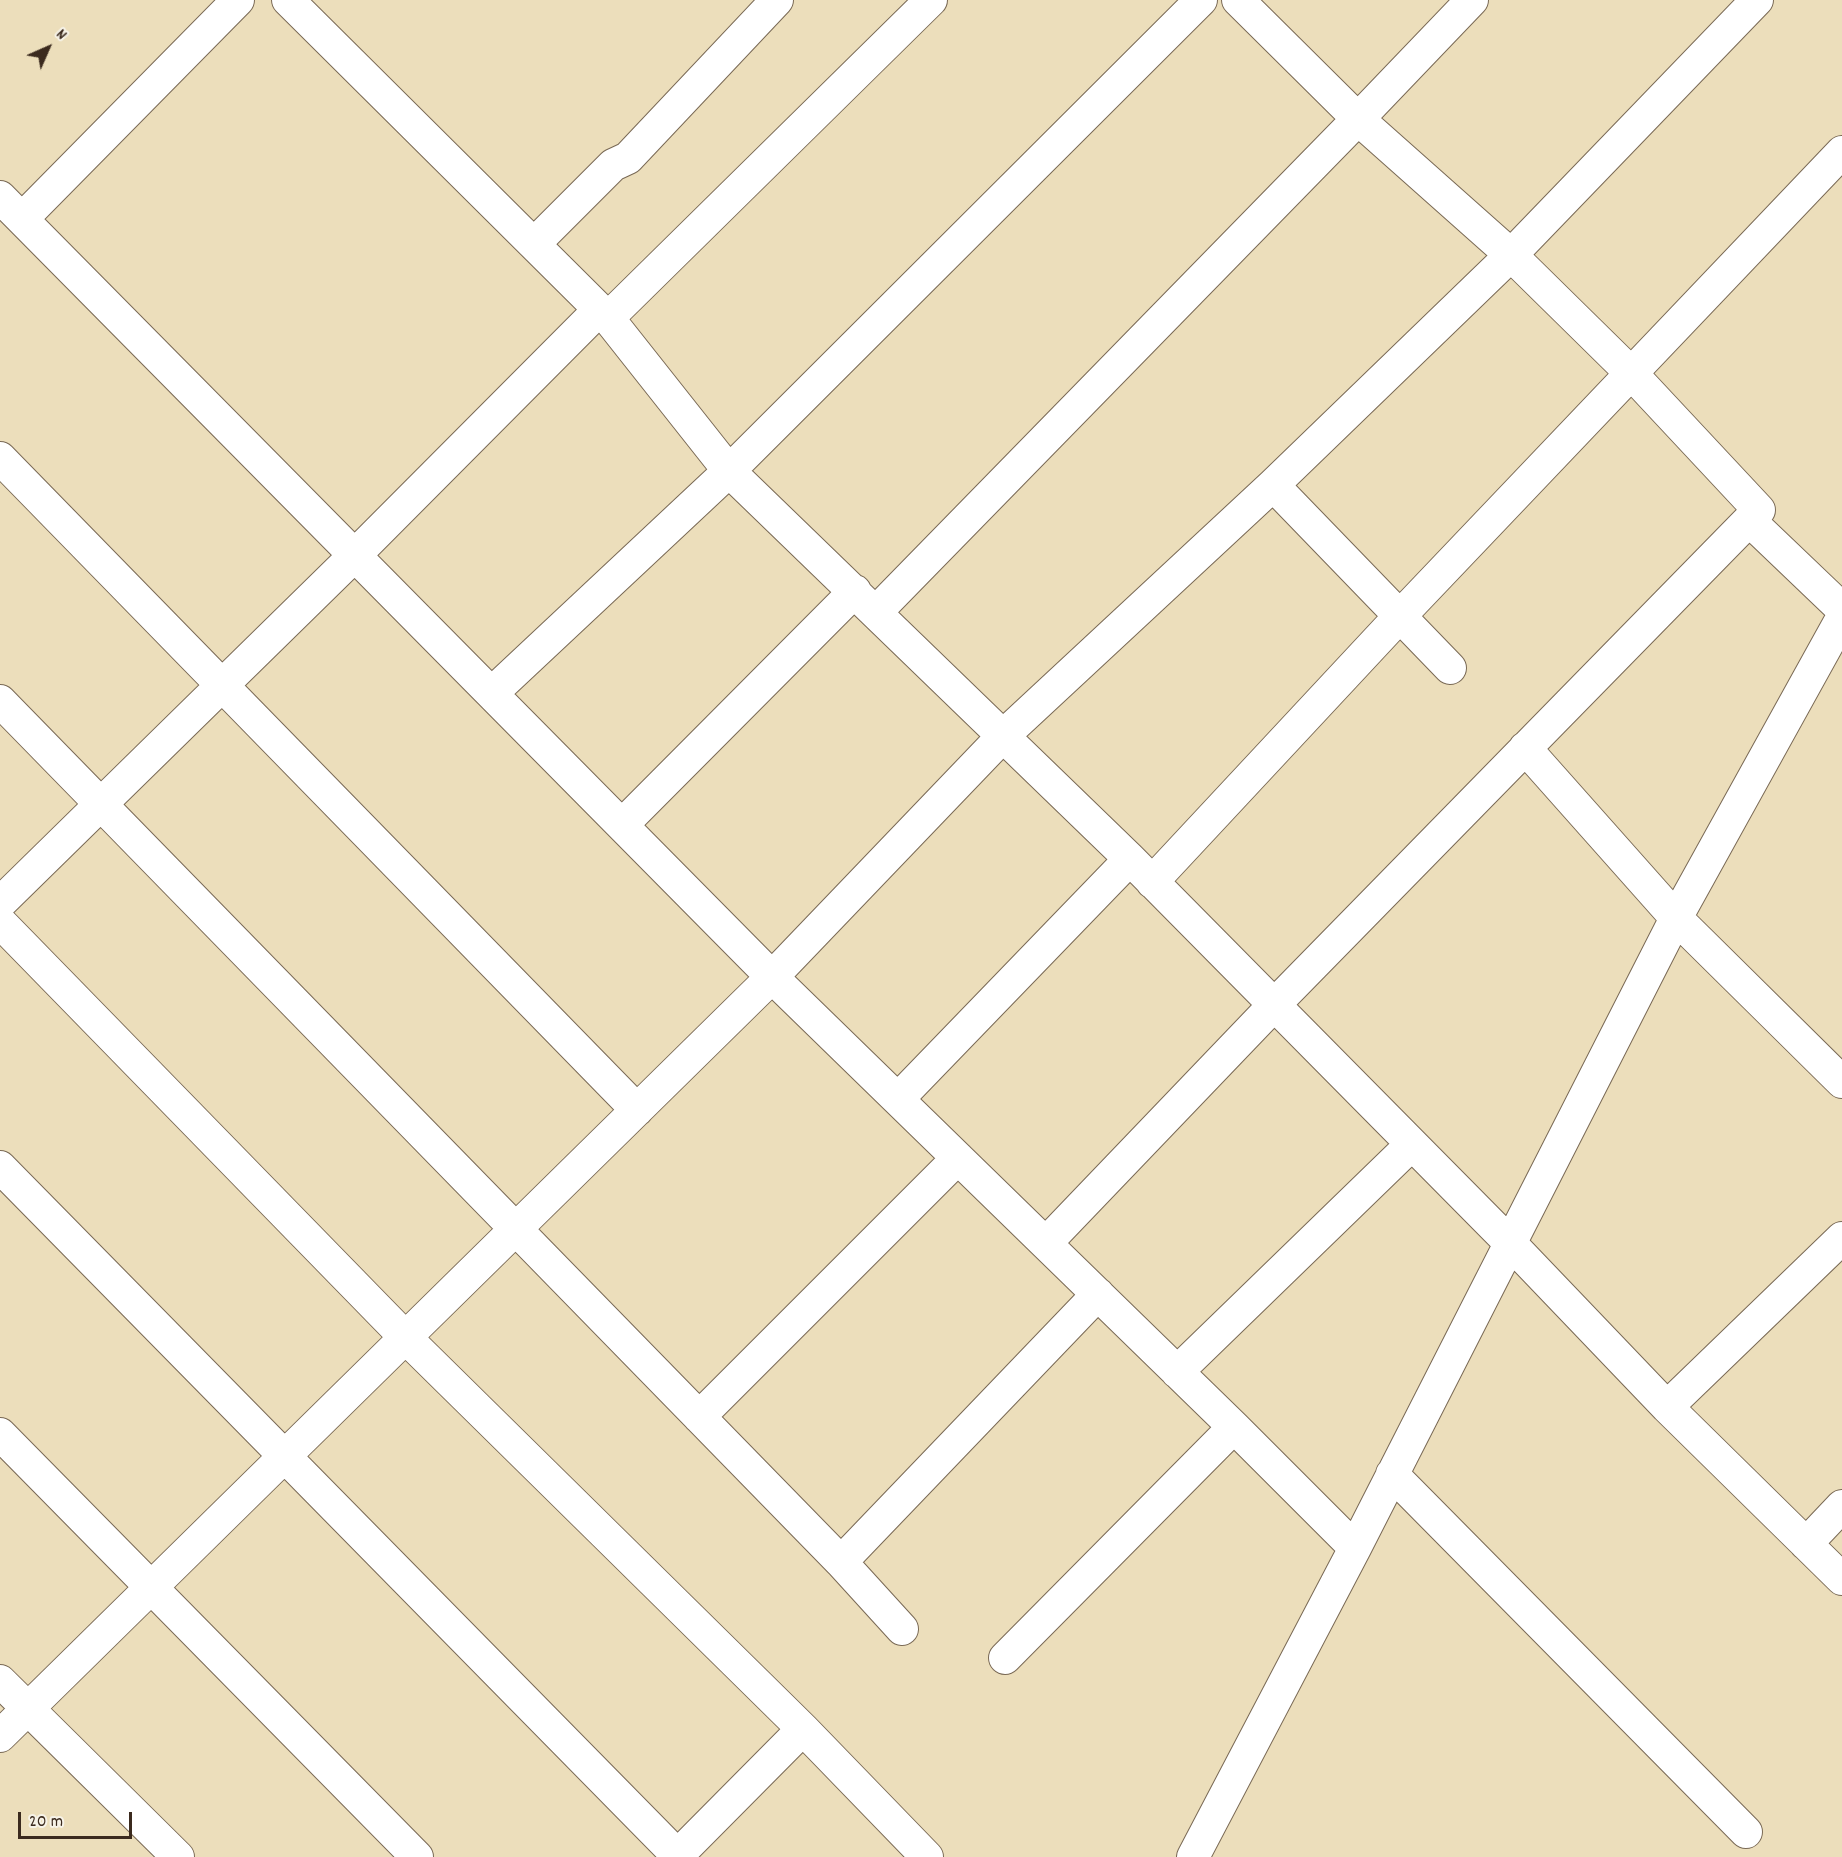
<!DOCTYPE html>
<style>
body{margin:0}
#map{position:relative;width:1842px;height:1857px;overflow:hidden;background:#ecdebb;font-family:Dekko,sans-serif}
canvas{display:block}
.north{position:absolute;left:18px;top:18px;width:60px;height:60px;-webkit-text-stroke:4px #f7f3e8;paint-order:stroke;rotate:45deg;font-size:16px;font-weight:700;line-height:24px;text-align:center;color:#3b2a1e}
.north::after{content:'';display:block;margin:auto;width:21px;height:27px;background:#3b2a1e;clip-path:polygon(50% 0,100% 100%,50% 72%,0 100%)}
.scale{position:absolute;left:18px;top:1812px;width:114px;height:27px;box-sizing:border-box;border:3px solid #3b2a1e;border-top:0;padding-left:8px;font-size:18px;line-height:21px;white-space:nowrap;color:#3b2a1e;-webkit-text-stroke:4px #f7f3e8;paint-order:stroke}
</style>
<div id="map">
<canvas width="1842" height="1857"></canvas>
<div class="north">N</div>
<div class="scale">20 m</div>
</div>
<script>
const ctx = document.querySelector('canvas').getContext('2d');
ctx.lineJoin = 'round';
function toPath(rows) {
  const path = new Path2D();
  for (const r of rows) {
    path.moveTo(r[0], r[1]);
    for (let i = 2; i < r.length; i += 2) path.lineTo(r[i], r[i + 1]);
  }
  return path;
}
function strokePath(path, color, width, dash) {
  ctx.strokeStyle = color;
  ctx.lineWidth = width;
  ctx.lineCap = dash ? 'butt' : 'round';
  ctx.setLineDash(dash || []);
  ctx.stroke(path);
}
const street = toPath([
 [288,0,608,318,729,471,1130,859,1511,1244,1667,1407,1842,1579],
 [0,197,772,977,1234,1427,1355,1548],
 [22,219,238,0],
 [534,244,613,165,628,158,777,0],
 [608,318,931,0],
 [0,458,637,1110],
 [1273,485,1450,668],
 [1750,521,1842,609],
 [876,612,1358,119,1472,0],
 [492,693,729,471,1201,0],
 [0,701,841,1562,902,1629],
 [1525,748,1676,918,1842,1082],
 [622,825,855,591],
 [1152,882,1400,616,1842,152],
 [0,903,355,555,599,310],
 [0,922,406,1338,803,1729,927,1857],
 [898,1099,1130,859],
 [0,1167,679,1857],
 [1046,1243,1275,1004,1759,510,1631,373,1511,255,1358,119,1238,0],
 [1177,1372,1411,1145],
 [1667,1407,1842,1238],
 [699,1417,958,1158],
 [0,1434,417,1857],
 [1392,1474,1746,1832],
 [1806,1544,1842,1506],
 [841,1562,1098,1294],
 [1005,1658,1234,1427],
 [0,1681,178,1857],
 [0,1736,772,977,1003,736,1273,485,1511,255,1757,0],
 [676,1857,803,1729],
 [1193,1857,1355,1548,1676,918,1842,618]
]);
strokePath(street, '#796955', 34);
strokePath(street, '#fff', 32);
</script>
